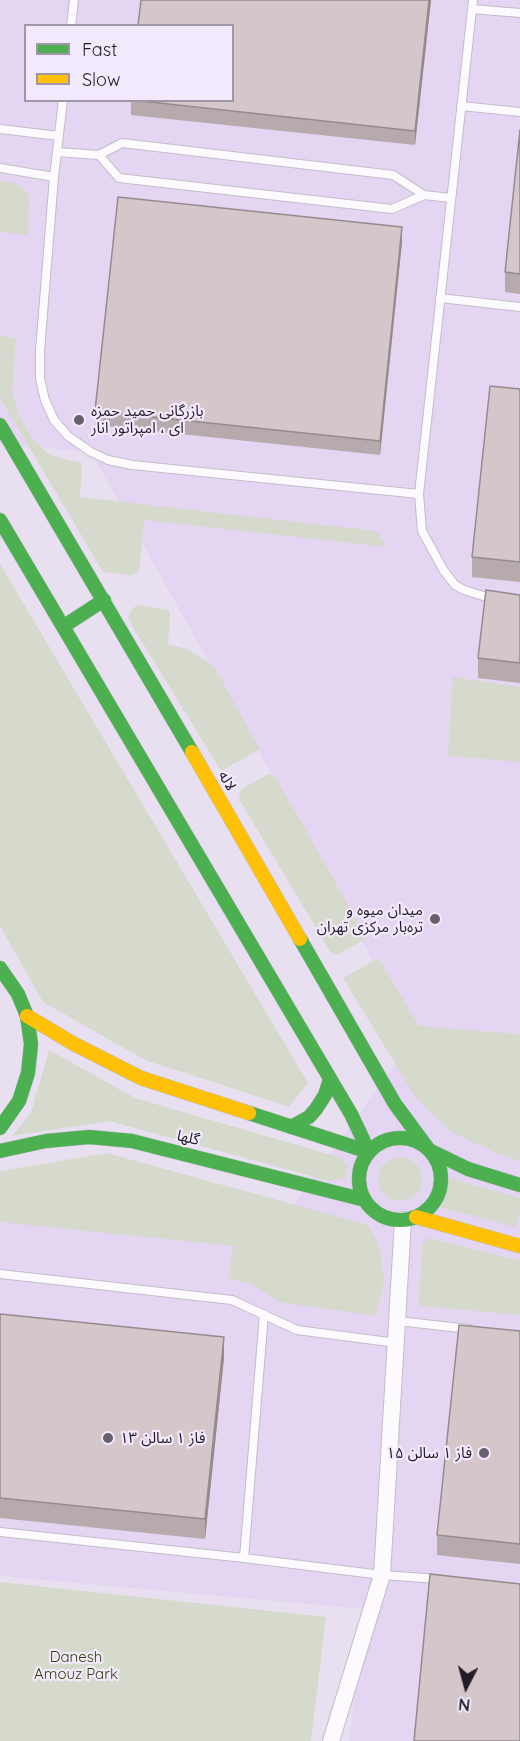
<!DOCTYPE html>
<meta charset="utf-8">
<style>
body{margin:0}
#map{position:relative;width:520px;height:1741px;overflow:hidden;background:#e8e0f1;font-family:Quicksand,sans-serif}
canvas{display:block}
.legend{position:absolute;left:24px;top:24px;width:210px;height:78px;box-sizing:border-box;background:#f2e9fd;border:2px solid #9f97a8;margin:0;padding:8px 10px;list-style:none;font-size:18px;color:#221c28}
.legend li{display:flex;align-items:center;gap:12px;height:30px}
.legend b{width:30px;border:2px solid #9f97a8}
.north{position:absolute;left:436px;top:1657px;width:60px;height:60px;-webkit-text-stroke:4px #f2e9fd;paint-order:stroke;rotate:186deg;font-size:16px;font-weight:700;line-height:24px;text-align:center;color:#221c28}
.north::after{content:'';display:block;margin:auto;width:21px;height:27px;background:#221c28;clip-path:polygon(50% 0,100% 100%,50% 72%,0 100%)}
</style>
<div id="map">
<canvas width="520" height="1741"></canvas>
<ul class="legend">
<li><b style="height:8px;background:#4caf50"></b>Fast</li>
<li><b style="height:8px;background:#ffc107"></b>Slow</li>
</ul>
<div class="north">N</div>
</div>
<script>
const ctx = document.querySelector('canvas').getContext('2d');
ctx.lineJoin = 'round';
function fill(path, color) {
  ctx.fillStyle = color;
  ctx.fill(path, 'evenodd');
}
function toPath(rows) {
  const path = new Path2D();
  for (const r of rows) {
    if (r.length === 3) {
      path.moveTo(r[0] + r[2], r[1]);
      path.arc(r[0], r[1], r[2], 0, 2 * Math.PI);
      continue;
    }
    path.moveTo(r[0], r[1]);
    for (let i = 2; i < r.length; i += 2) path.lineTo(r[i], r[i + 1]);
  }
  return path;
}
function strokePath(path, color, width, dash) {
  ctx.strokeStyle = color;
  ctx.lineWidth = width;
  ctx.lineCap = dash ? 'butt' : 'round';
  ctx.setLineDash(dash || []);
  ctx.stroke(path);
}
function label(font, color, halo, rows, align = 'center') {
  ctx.font = font + ' Quicksand,"Noto Sans Arabic",sans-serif';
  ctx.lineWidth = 4.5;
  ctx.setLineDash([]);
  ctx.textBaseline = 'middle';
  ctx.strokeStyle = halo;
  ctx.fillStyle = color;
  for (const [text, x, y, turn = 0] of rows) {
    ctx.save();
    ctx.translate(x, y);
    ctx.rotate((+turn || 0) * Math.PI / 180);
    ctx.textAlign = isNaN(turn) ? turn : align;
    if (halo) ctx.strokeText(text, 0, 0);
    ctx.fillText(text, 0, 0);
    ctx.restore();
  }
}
const built = toPath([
 [0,0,520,0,520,1741,349,1741,365,1609,0,1576,0,1183,293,1205,414,1038,286,800,91,452,0,445],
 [26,26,232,26,232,100,26,100]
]);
const green = toPath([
 [0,181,11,182,22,187,29,195,28,235,0,232],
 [0,336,16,338,12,392,20,417,33,440,47,452,53,456,82,463,80,497,376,531,387,547,144,520,139,572,131,575,103,572,0,398],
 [0,564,308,1083,289,1107,145,1060,43,1002,0,926],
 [137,605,168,610,170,613,168,645,187,649,213,665,260,749,221,771,128,619,131,610],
 [453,677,520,687,520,762,448,756],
 [269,774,275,776,367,938,337,955,331,953,239,799,241,789],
 [378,958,419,1026,520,1034,520,1161,499,1154,451,1132,416,1098,343,978],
 [49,1050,135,1098,342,1158,348,1166,346,1178,329,1181,109,1121,12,1136,31,1113],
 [107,1153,368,1225,379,1245,384,1281,376,1316,279,1302,252,1284,228,1278,233,1246,0,1222,0,1171],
 [400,1179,22],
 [449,1178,520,1198,520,1214,516,1227,441,1208],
 [430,1238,520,1261,520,1315,419,1306,422,1243],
 [0,1582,326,1617,311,1741,0,1741]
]);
const lane = toPath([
 [473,0,419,494,422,531,444,571,455,585,464,590,496,600],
 [472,9,520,13],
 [71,26,74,0],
 [63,100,54,177,40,351,40,379,45,400,54,420,68,436,91,452,108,460,132,465,419,494],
 [461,106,520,112],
 [0,129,59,136],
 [57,152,99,155,122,143,393,175,424,195,392,209,119,178,99,155],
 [0,168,54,177],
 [424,195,451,198],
 [440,298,520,307],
 [0,1274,232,1300,297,1330,397,1343],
 [398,1321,469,1329],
 [0,1532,244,1558,382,1575,438,1579],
 [244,1558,264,1314]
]);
const street = toPath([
 [331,1741,382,1575,403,1220]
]);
const fast = toPath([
 [0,425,192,752],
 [0,520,351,1114,369,1152],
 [64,626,104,600],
 [300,939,395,1104,429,1150,468,1169,520,1185],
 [0,968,18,994,27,1016,31,1044,28,1073,19,1101,0,1128],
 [249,1113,369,1152],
 [291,1127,309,1117,316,1109,325,1095,330,1079],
 [400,1179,41],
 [0,1151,46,1141,89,1137,132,1141,365,1200]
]);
const slow = toPath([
 [192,752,300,939],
 [27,1016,74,1044,141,1078,249,1113],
 [416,1217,520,1246]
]);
const wall = toPath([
 [141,0,431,0,415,145,131,115,131,100],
 [520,130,520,294,505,292,505,272],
 [402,242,380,455,95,425,95,411],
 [520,389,520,582,472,577,472,557],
 [520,595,520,683,478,678,478,658],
 [0,1314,224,1358,205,1539,0,1518],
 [520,1331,520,1564,437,1555,437,1535]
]);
const shadedWall = toPath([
 [429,0,431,0,415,145,415,131],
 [402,227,402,242,380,455,380,441],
 [224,1337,224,1358,205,1539,205,1519]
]);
const building = toPath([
 [141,0,429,0,415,131,132,100,232,100,232,26,138,26,141,0],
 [520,130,520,274,505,272,520,130],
 [118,197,402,227,380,441,95,411,118,197],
 [490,386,520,389,520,562,472,557,490,386],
 [486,590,520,595,520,663,478,658,486,590],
 [0,1314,224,1337,205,1519,0,1498,0,1314],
 [459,1325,520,1331,520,1544,437,1535,459,1325],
 [430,1574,520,1584,520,1741,414,1741,430,1574]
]);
const markers = [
 [79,420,6,"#67616e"],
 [435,919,6,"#67616e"],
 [108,1438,6,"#67616e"],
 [484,1453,6,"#67616e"]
];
const poiNames = [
 ["بازرگانی حمید حمزه",91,411],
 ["ای ، امپراتور انار",91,428],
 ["میدان میوه و",423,910,"right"],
 ["تره‌بار مرکزی تهران",423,927,"right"],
 ["فاز ۱ سالن ۱۳",120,1438],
 ["فاز ۱ سالن ۱۵",472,1453,"right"]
];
const streetNames = [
 ["لاله",227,781,60],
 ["گلها",188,1138,14]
];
const parkNames = [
 ["Danesh",76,1657],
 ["Amouz Park",76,1674]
];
fill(built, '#e4d6f3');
fill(green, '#d6dacc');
strokePath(lane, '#c3bdca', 10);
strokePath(street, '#c3bdca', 18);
strokePath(fast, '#c3bdca', 15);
strokePath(slow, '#c3bdca', 15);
strokePath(lane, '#fcfafd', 8);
strokePath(street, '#fcfafd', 16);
strokePath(fast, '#4caf50', 14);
strokePath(slow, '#ffc107', 14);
fill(wall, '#b6aaad');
fill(shadedWall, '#948b8d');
fill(building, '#d4c6c9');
strokePath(building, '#948b8d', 1.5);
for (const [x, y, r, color] of markers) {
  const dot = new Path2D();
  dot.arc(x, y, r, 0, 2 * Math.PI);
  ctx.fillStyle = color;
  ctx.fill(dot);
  strokePath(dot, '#f2e9fd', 2);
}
label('15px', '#221c28', '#f2e9fd', poiNames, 'left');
label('15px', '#221c28', '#f2e9fd', streetNames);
label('15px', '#303f00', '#f2e9fd', parkNames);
</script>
